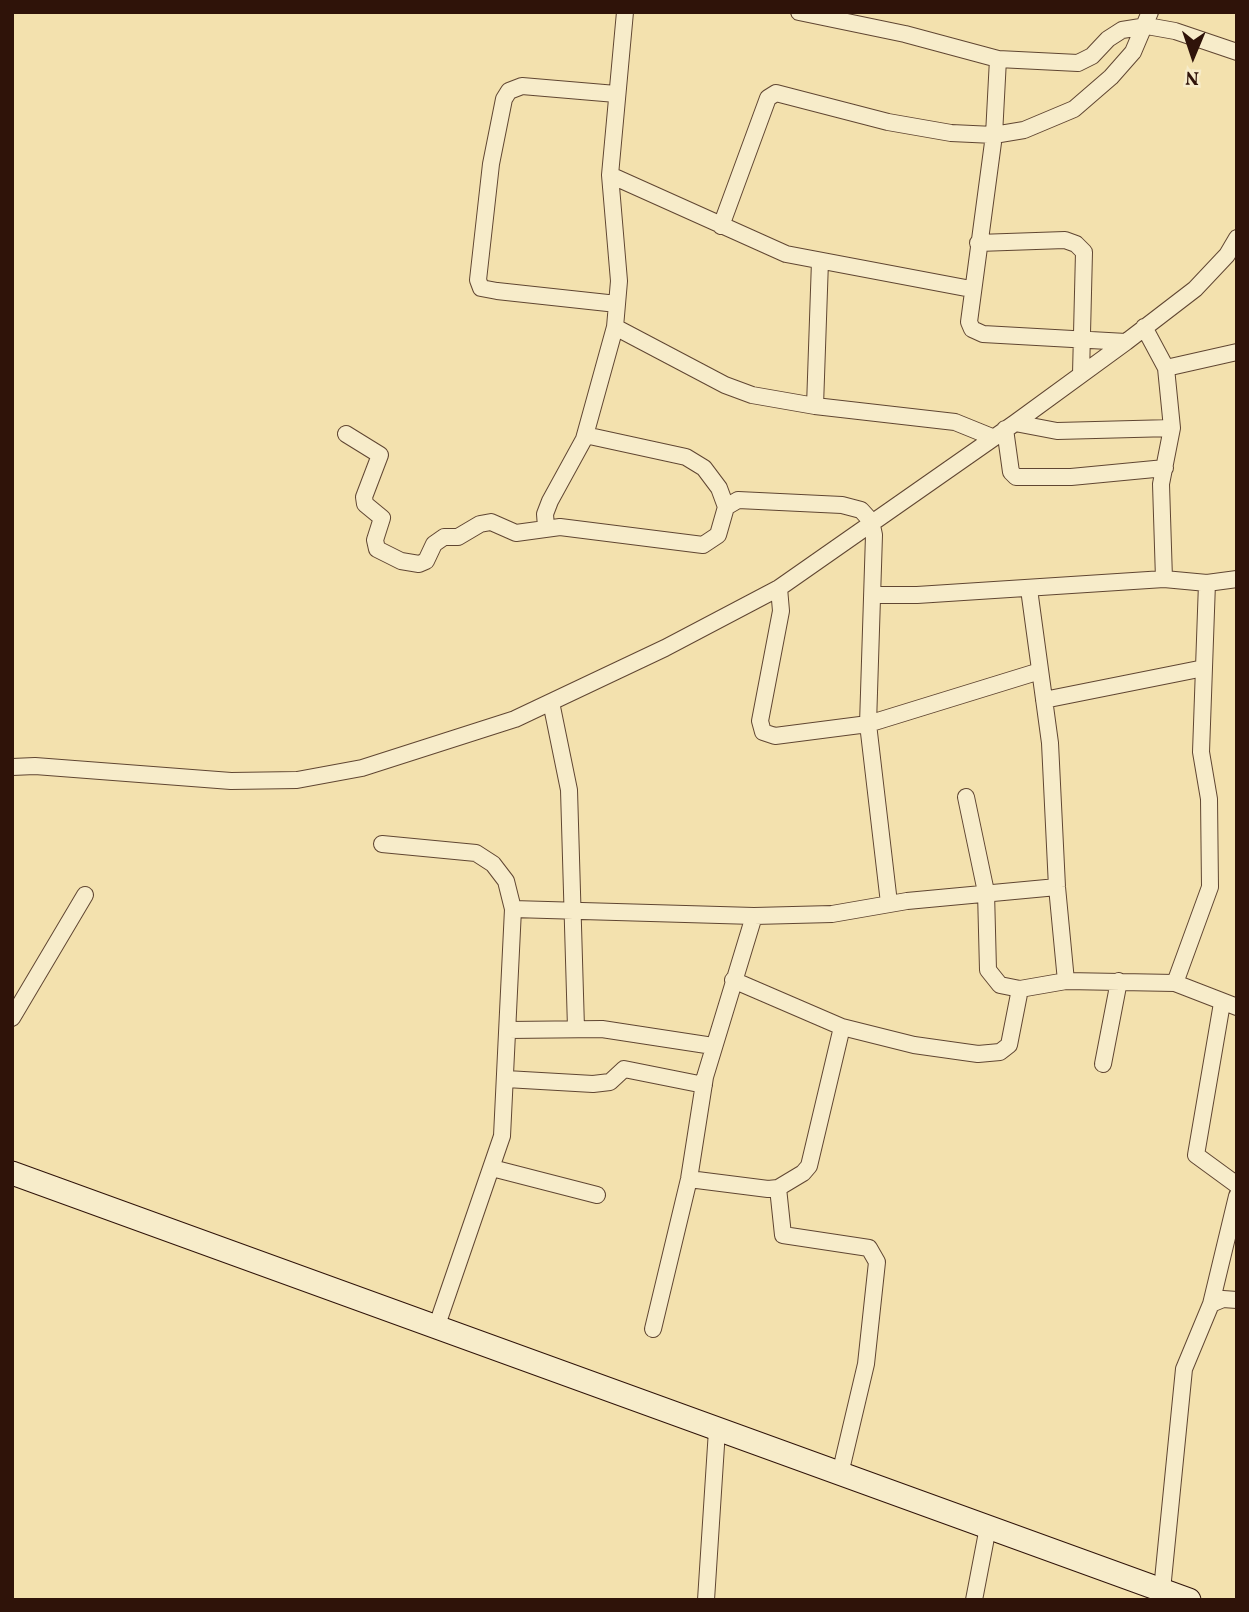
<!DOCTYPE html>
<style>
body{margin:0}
#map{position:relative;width:1249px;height:1612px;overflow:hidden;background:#f3e1ae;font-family:Vollkorn,serif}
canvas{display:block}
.frame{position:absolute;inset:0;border:14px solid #2f1309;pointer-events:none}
.north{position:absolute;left:1158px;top:21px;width:70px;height:70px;-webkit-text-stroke:5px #f7ecca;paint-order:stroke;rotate:182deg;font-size:19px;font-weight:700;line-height:28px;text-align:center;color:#2f1309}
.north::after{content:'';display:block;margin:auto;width:24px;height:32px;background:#2f1309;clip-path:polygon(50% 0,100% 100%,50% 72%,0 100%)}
</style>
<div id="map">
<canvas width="1249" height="1612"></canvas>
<div class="frame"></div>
<div class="north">N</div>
</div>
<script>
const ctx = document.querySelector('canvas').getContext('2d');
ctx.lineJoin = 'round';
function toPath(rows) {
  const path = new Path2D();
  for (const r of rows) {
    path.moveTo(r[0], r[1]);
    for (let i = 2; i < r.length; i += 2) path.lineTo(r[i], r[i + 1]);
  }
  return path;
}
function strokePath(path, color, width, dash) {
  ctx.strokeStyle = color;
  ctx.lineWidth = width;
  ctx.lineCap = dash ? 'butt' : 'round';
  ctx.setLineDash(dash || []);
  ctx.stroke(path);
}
const minor = toPath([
 [799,12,905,34,998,59,1078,63,1092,56,1108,39,1122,30,1147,26,1175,31,1237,52],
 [998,59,994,135,969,322,972,329,983,334,1126,342],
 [616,94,522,86,509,91,504,99,491,164,478,280,481,288,497,291,617,304],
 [610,175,786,254,971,289],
 [721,226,768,98,776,93,888,122,951,133,994,135,1024,130,1074,109,1111,77,1133,52,1150,12],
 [978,243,1065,240,1076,244,1084,252,1081,374],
 [615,327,725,385,752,395,815,406,955,422,992,437],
 [1144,327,1166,368,1172,428,1161,484,1164,579],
 [1166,368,1237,352],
 [815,406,820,261],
 [1015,423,1057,431,1172,428],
 [1005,429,1011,472,1016,477,1071,477,1165,468],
 [346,434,380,455,364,497,365,504,382,518,375,540,377,549,401,561,419,564,426,561,434,544,444,537,458,537,480,524,491,522,516,533,560,527,703,545,718,535,726,507,738,500,842,505,861,510,871,521,874,535,868,724,889,903],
 [585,435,686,457,704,468,719,488,726,507],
 [546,527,545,514,550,501,584,439,615,327,619,281,610,175,625,12],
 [779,588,781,611,760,721,763,732,775,736,868,724,1040,671],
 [1029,589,1050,743,1057,887,1066,981],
 [873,595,917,595,1164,579,1207,583,1237,579],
 [1044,700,1204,668],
 [551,702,569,790,576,1028],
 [12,767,35,766,231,781,297,780,362,768,515,719,665,648,779,588,1015,423,1126,342,1195,289,1227,255,1237,238],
 [966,797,986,892,988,970,1000,985,1020,989,1066,981,1175,983,1237,1007],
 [382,844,476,853,493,864,506,881,513,909,502,1136,436,1328],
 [513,909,754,916,832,914,907,901,1057,887],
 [733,980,842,1027,914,1045,978,1054,1000,1052,1009,1045,1020,989],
 [1175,983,1210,887,1209,799,1201,752,1207,583],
 [1222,1003,1196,1155,1237,1185],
 [12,1018,85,895],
 [508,1030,602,1029,713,1046],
 [1103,1064,1119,981],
 [506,1079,593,1084,610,1082,624,1069,704,1085],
 [492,1168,597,1195],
 [689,1179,768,1189,778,1188,803,1173,809,1166,842,1027],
 [778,1188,783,1235,869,1248,877,1262,866,1364,840,1474],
 [1211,1304,1237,1196],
 [653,1329,689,1179,705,1077,754,916],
 [1162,1590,1184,1369,1211,1304,1223,1299,1237,1300],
 [706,1600,717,1430],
 [974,1600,988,1527]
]);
const secondary = toPath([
 [12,1173,1189,1600]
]);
strokePath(minor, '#604632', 18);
strokePath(secondary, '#2f1309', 25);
strokePath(minor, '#f7ecca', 16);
strokePath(secondary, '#f7ecca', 23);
</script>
